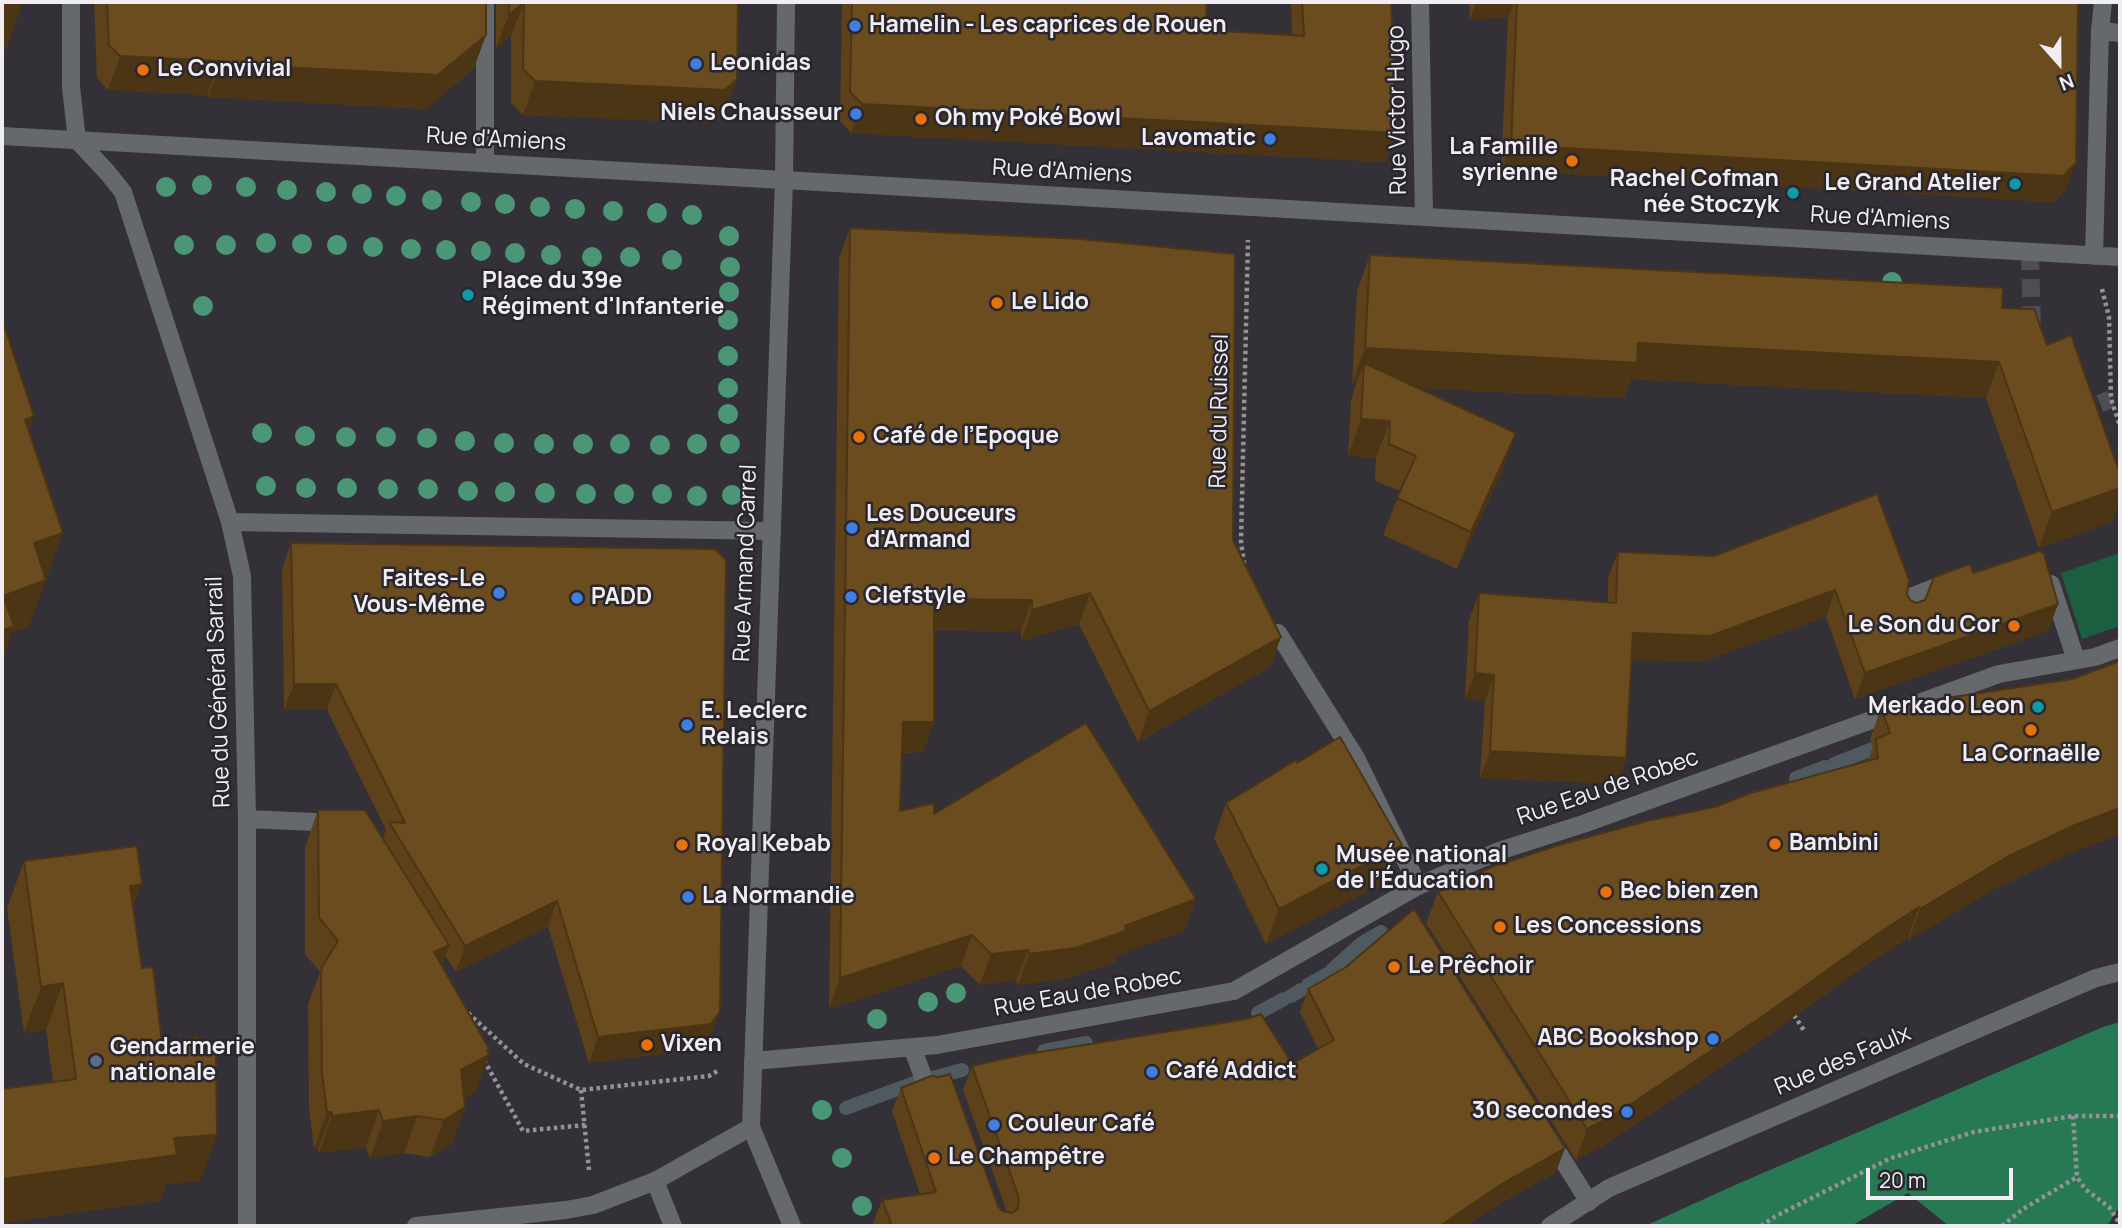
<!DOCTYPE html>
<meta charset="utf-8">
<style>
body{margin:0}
#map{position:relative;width:2122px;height:1228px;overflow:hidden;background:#343038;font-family:Manrope,sans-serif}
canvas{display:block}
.frame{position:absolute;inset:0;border:4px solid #f0eef3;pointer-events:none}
.north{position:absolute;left:2024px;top:28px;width:70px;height:70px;-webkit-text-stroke:5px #2a262e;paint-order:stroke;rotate:159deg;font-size:19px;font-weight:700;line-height:28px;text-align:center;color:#f0eef3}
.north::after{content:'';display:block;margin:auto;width:24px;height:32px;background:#f0eef3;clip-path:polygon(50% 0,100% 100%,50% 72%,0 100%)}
.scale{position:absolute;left:1866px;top:1168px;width:147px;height:32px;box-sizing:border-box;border:4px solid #f0eef3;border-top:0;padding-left:9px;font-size:21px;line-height:24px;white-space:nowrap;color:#f0eef3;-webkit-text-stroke:5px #2a262e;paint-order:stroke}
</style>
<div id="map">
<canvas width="2122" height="1228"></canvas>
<div class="frame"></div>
<div class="north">N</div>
<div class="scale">20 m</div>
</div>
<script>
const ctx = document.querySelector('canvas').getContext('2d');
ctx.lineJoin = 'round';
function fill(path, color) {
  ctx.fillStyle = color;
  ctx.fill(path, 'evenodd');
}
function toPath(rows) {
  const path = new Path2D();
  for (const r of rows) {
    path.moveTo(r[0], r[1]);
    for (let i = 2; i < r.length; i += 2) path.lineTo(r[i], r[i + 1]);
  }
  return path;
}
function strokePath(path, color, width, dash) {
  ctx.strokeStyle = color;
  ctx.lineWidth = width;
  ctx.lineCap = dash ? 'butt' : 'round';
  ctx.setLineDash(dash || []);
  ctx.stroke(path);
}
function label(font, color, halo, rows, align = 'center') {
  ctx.font = font + ' Manrope,sans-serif';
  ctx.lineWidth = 5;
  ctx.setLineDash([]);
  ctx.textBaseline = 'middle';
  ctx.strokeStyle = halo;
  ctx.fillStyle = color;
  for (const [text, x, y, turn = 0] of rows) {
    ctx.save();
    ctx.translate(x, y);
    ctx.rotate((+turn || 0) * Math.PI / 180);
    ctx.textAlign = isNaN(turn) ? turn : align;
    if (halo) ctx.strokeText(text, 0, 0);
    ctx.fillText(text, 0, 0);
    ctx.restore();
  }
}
const green = toPath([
 [2120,553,2120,626,2082,639,2061,573]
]);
const forest = toPath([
 [2120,1022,2120,1206,2107,1226,1949,1226,1908,1193,1851,1226,1645,1226,1735,1185,2103,1027]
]);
const stream = toPath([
 [1834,764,1888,743],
 [1796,778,1825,767],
 [1332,970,1362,943,1381,932],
 [1308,985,1328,974],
 [1291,996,1301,990],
 [1258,1013,1284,999],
 [1044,1051,1086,1043],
 [929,1079,962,1070],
 [846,1108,917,1082]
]);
const pedestrianTunnel = toPath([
 [2030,252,2032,333],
 [2075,414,2111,399]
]);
const path = toPath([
 [2102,289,2109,317,2111,399,2120,426],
 [1244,564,1241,541,1248,240],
 [468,1013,524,1064,581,1090,709,1076,719,1070],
 [1794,1015,1805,1032],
 [484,1060,523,1131,585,1125],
 [581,1090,589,1170],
 [2073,1116,2077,1177,2085,1189,2109,1207,2120,1224],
 [1761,1226,1776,1216,1891,1158,1974,1132,2073,1116,2120,1116],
 [2002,1226,2023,1209,2077,1177]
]);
const pedestrian = toPath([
 [2100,31,2120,33],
 [2051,584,2076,660],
 [1908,618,1913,596,1951,581],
 [1278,633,1356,758,1418,886],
 [912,1047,928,1090,938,1087],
 [753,1061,937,1045,1234,991,1418,886,1499,851,1583,824,1999,674,2095,657,2120,648],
 [1549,1138,1589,1202]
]);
const minor = toPath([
 [71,2,71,87,77,140,107,172,123,192,230,522,242,576,247,819,247,1226],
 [485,2,485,163],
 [786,2,784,180,2120,257],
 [1420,2,1424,217],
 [2094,256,2100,31,2103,2],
 [230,522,772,531],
 [247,819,338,823],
 [416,1226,566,1210,593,1205,655,1181]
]);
const tertiary = toPath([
 [2,136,784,180,751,1127,792,1226],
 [673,1226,655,1181,751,1127],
 [1550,1226,1609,1188,2096,978,2120,972]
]);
const trees = [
 [202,185],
 [166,187],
 [246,187],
 [287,190],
 [326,192],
 [362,194],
 [396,196],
 [432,200],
 [471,202],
 [505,204],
 [540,207],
 [575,209],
 [613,211],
 [657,213],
 [692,215],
 [729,236],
 [266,243],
 [302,244],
 [184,245],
 [226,245],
 [337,245],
 [373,247],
 [411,249],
 [446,250],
 [481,251],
 [515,253],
 [551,255],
 [592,257],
 [630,257],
 [672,260],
 [730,267],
 [1892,282],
 [729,292],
 [203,306],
 [728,320],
 [728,356],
 [728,388],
 [728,414],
 [262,433],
 [305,436],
 [346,437],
 [386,437],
 [427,438],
 [465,441],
 [504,443],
 [544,444],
 [583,444],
 [620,444],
 [697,444],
 [730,444],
 [660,445],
 [266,486],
 [306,488],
 [347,488],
 [388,489],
 [428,489],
 [468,491],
 [505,492],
 [545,493],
 [586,494],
 [624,494],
 [662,494],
 [732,495],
 [697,496],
 [956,993],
 [928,1002],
 [877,1019],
 [822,1110],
 [842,1158],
 [862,1206]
];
const wall = toPath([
 [94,2,486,2,474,68,426,109,208,97,207,95,108,90,97,78],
 [496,2,738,2,737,79,725,112,713,123,523,115,511,103,511,36,496,48],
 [842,2,1207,2,1205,30,1292,35,1291,2,1391,2,1386,162,851,133,840,121],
 [1469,2,2078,2,2066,189,2054,202,1501,170,1508,18,1470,19],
 [850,228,1233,540,1281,637,1270,667,1138,742,1079,624,1021,641,1021,631,934,630,934,722,923,752,902,753,900,811,934,814,1196,899,1185,930,1117,956,1115,962,1064,979,1018,985,1016,980,980,985,961,966,829,1009,839,258],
 [1370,255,2002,308,2112,522,2039,548,1986,398,1631,379,1624,398,1418,388,1503,469,1457,569,1383,535,1400,491,1375,481,1376,457,1348,456,1351,400,1356,384,1352,384,1357,291],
 [291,543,720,1011,711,1036,701,1049,589,1063,548,927,456,972,445,955,442,965,489,1049,489,1055,475,1092,464,1098,465,1107,452,1144,430,1157,404,1153,370,1158,366,1147,319,1153,318,1149,314,1149,309,1110,308,1011,308,1004,320,972,305,954,305,847,318,810,383,838,386,830,327,710,284,710,282,569],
 [1618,552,1907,594,1910,600,1916,603,1925,600,1973,573,2058,604,2048,631,1855,699,1826,617,1701,662,1631,660,1626,758,1617,784,1480,778,1485,701,1465,699,1469,620,1479,593,1608,602,1608,578],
 [2120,661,2120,834,2064,856,1996,888,1909,940,1908,938,1865,966,1754,1045,1607,1143,1576,1160,1426,923,1438,892,1868,760,1873,748,1870,739,1881,708,2072,679],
 [1226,803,1402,845,1389,880,1266,944,1214,838],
 [24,861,133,908,142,968,200,1181,166,1184,160,1201,2,1223,2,1089,53,1082,46,1030,24,1033,7,908],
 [1308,989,1556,1172,1492,1208,1466,1226,874,1226,873,1223,882,1200,920,1194,892,1111,901,1088,1002,1211,1007,1212,963,1090,972,1066,1292,1064,1318,1049,1300,1012]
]);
const shadedWall = toPath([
 [2,2,23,3,6,50,2,49],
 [524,2,511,36,496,48,509,15],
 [1476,2,1514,2,1508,18,1470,19],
 [486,35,474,68,426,109,208,97,220,64],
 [120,56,220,61,207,95,108,90],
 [737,79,725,112,713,123,523,115,535,81],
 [862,104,1397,133,1386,162,851,133],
 [1511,145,2076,163,2066,189,2054,202,1501,170],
 [1638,343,1999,362,1986,398,1631,379,1624,398,1363,385,1364,363,1356,384,1352,384,1365,348],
 [34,416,17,463,25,420],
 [1361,419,1390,421,1376,457,1348,456],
 [1516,433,1503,469,1457,569,1471,532],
 [2120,488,2120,499,2112,522,2039,548,2052,512],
 [63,533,46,580,34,543],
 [46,580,29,627,12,633,2,660,2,600,3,596],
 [1835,590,1826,617,1701,662,1623,660,1633,633],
 [1090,593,1079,624,1021,641,1032,610],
 [934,599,1032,600,1021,631,922,629],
 [2058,604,2048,631,1855,699,1865,673],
 [1281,637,1270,667,1138,742,1149,711],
 [1475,673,1494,675,1485,701,1465,699],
 [294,684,336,684,327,710,284,710],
 [903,722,934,722,923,752,892,753],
 [1490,751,1626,758,1617,784,1480,778],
 [2120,808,2120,834,2064,856,1996,888,1909,940,1920,909,2007,857,2075,825],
 [1402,845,1389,880,1266,944,1279,909],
 [142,884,125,931,130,886],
 [1196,899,1185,930,1117,956,1115,962,1064,979,1018,985,1029,954,1125,926],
 [557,901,548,927,456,972,465,946],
 [1919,907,1908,938,1865,966,1754,1045,1607,1143,1576,1160,1587,1129],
 [972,935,961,966,829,1009,840,978],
 [449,945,435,982,434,952],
 [1028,950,1016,980,980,985,991,954],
 [63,983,46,1030,24,1033,41,987],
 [720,1011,711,1036,701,1049,589,1063,598,1037],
 [489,1049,487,1056,489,1055,475,1092,448,1107,461,1070],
 [465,1107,452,1144,430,1157,444,1120],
 [379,1110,366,1147,319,1153,332,1116],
 [327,1112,332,1112,318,1149,314,1149],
 [417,1116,404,1153,370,1158,383,1121],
 [217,1135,200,1181,166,1184,160,1201,2,1223,2,1179,174,1138],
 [1565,1148,1556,1172,1492,1208,1466,1226,1440,1226,1500,1185]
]);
const building = toPath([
 [107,2,486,2,486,35,438,75,220,64,220,61,120,56,109,45,107,2],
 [509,2,738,2,737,79,725,90,535,81,523,69,524,2,509,15,509,2],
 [852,2,1207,2,1205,30,1304,36,1302,2,1391,2,1397,133,862,104,850,92,852,2],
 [1517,2,2078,2,2076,163,2063,176,1511,145,1517,2],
 [850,228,1081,239,1235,254,1233,540,1281,637,1149,711,1090,593,1032,610,1032,600,934,599,934,722,903,722,900,811,934,803,934,814,1086,723,1196,899,1125,926,1126,931,1075,948,1029,954,1028,950,991,954,972,935,840,978,850,228],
 [1370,255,2003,288,2002,308,2034,309,2047,345,2071,335,2120,474,2120,488,2052,512,1999,362,1638,343,1637,363,1365,348,1370,255],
 [2,319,34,416,25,420,63,533,34,543,46,580,3,596,14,626,2,631,2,319],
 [1364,363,1516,433,1471,532,1397,498,1416,456,1389,444,1390,421,1361,419,1364,363],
 [1877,494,1909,580,1907,594,1910,600,1916,603,1925,600,1934,577,1970,564,1973,573,2040,551,2044,554,2058,604,1865,673,1835,590,1710,636,1633,633,1626,758,1490,751,1494,675,1475,673,1479,593,1616,603,1618,552,1714,556,1877,494],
 [291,543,715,549,726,560,720,1011,711,1024,598,1037,557,901,465,946,389,822,405,823,336,684,294,684,291,543],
 [2120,661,2120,808,2075,825,2007,857,1920,909,1919,907,1876,935,1766,1014,1619,1112,1587,1129,1438,892,1492,867,1559,845,1647,821,1715,807,1751,793,1878,758,1876,739,1890,733,1881,708,2072,679,2120,661],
 [1340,737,1402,845,1279,909,1226,803,1296,760,1297,763,1340,737],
 [318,810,365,810,449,945,434,952,489,1049,487,1051,489,1055,461,1070,465,1107,444,1120,417,1116,383,1121,379,1110,332,1116,332,1112,327,1112,322,1073,321,974,322,967,338,941,319,917,318,810],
 [137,846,142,884,130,886,142,968,153,967,162,1043,198,1037,216,1052,217,1135,174,1138,177,1155,2,1179,2,1089,76,1079,63,983,41,987,24,861,137,846],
 [1414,909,1565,1148,1500,1185,1440,1226,892,1226,882,1200,936,1192,901,1088,931,1076,939,1077,950,1074,998,1206,1002,1211,1012,1213,1018,1209,1019,1198,972,1066,1021,1055,1247,1019,1261,1014,1292,1064,1334,1040,1308,989,1346,967,1414,909]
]);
const markers = [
 [855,26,7,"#3f7fe0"],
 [696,64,7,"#3f7fe0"],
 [143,70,7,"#e8710a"],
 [856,114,7,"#3f7fe0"],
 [921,119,7,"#e8710a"],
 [1270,139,7,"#3f7fe0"],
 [1572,161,7,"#e8710a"],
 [2015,184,7,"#0f9aa8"],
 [1793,193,7,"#0f9aa8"],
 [468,295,7,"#0f9aa8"],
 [997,303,7,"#e8710a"],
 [859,437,7,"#e8710a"],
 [852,528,7,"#3f7fe0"],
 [499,593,7,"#3f7fe0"],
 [851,597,7,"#3f7fe0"],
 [577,598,7,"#3f7fe0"],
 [2014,626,7,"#e8710a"],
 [2038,707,7,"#0f9aa8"],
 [687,725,7,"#3f7fe0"],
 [2031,730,7,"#e8710a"],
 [1775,844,7,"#e8710a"],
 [682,845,7,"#e8710a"],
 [1322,869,7,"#0f9aa8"],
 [1606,892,7,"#e8710a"],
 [688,897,7,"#3f7fe0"],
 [1500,927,7,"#e8710a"],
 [1394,967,7,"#e8710a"],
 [1713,1039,7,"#3f7fe0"],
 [647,1045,7,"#e8710a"],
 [96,1061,7,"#5c6f8a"],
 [1152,1072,7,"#3f7fe0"],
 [1627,1112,7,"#3f7fe0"],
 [994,1125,7,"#3f7fe0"],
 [934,1158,7,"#e8710a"]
];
const poiNames = [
 ["Hamelin - Les caprices de Rouen",869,26],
 ["Leonidas",710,64],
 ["Le Convivial",157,70],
 ["Niels Chausseur",842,114,"right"],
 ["Oh my Poké Bowl",935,119],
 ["Lavomatic",1256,139,"right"],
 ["La Famille",1558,148,"right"],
 ["syrienne",1558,174,"right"],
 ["Rachel Cofman",1779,180,"right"],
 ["née Stoczyk",1779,206,"right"],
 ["Le Grand Atelier",2001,184,"right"],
 ["Place du 39e",482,282],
 ["Régiment d'Infanterie",482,308],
 ["Le Lido",1011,303],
 ["Café de l’Epoque",873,437],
 ["Les Douceurs",866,515],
 ["d'Armand",866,541],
 ["Faites-Le",485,580,"right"],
 ["Vous-Même",485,606,"right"],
 ["Clefstyle",865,597],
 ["PADD",591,598],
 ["Le Son du Cor",2000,626,"right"],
 ["Merkado Leon",2024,707,"right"],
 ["E. Leclerc",701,712],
 ["Relais",701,738],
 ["La Cornaëlle",2031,755,"center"],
 ["Bambini",1789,844],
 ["Royal Kebab",696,845],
 ["Musée national",1336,856],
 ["de l’Éducation",1336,882],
 ["Bec bien zen",1620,892],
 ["La Normandie",702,897],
 ["Les Concessions",1514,927],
 ["Le Prêchoir",1408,967],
 ["ABC Bookshop",1699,1039,"right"],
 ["Vixen",661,1045],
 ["Gendarmerie",110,1048],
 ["nationale",110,1074],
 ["Café Addict",1166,1072],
 ["30 secondes",1613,1112,"right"],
 ["Couleur Café",1008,1125],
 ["Le Champêtre",948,1158]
];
const streetNames = [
 ["Rue Victor Hugo",1398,110,-91],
 ["Rue d'Amiens",496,140,3],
 ["Rue d'Amiens",1062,172,3],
 ["Rue d'Amiens",1880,219,3],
 ["Rue du Ruissel",1220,411,-89],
 ["Rue Armand Carrel",746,563,-88],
 ["Rue du Général Sarrail",219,692,-92],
 ["Rue Eau de Robec",1608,788,-19],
 ["Rue Eau de Robec",1088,993,-10],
 ["Rue des Faulx",1843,1061,-23]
];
fill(green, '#1b5f40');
fill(forest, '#277953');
strokePath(stream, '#4e5a5f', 14);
strokePath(pedestrianTunnel, '#504c54', 18, [18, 9]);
strokePath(path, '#949197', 4.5, [3.5, 3.5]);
strokePath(pedestrian, '#65696c', 18);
strokePath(minor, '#65696c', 18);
strokePath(tertiary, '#65696c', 18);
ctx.fillStyle = '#4b9676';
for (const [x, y] of trees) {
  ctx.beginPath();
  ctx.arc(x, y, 10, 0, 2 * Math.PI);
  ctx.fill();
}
fill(wall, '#5c411a');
fill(shadedWall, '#4b3515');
fill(building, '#6b4c1e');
strokePath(building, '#4b3515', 2);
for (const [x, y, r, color] of markers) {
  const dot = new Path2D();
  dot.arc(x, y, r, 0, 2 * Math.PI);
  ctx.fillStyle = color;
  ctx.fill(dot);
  strokePath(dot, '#2a262e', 2.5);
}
label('bold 23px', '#f0eef3', '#2a262e', poiNames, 'left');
label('23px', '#f0eef3', '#2a262e', streetNames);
</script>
